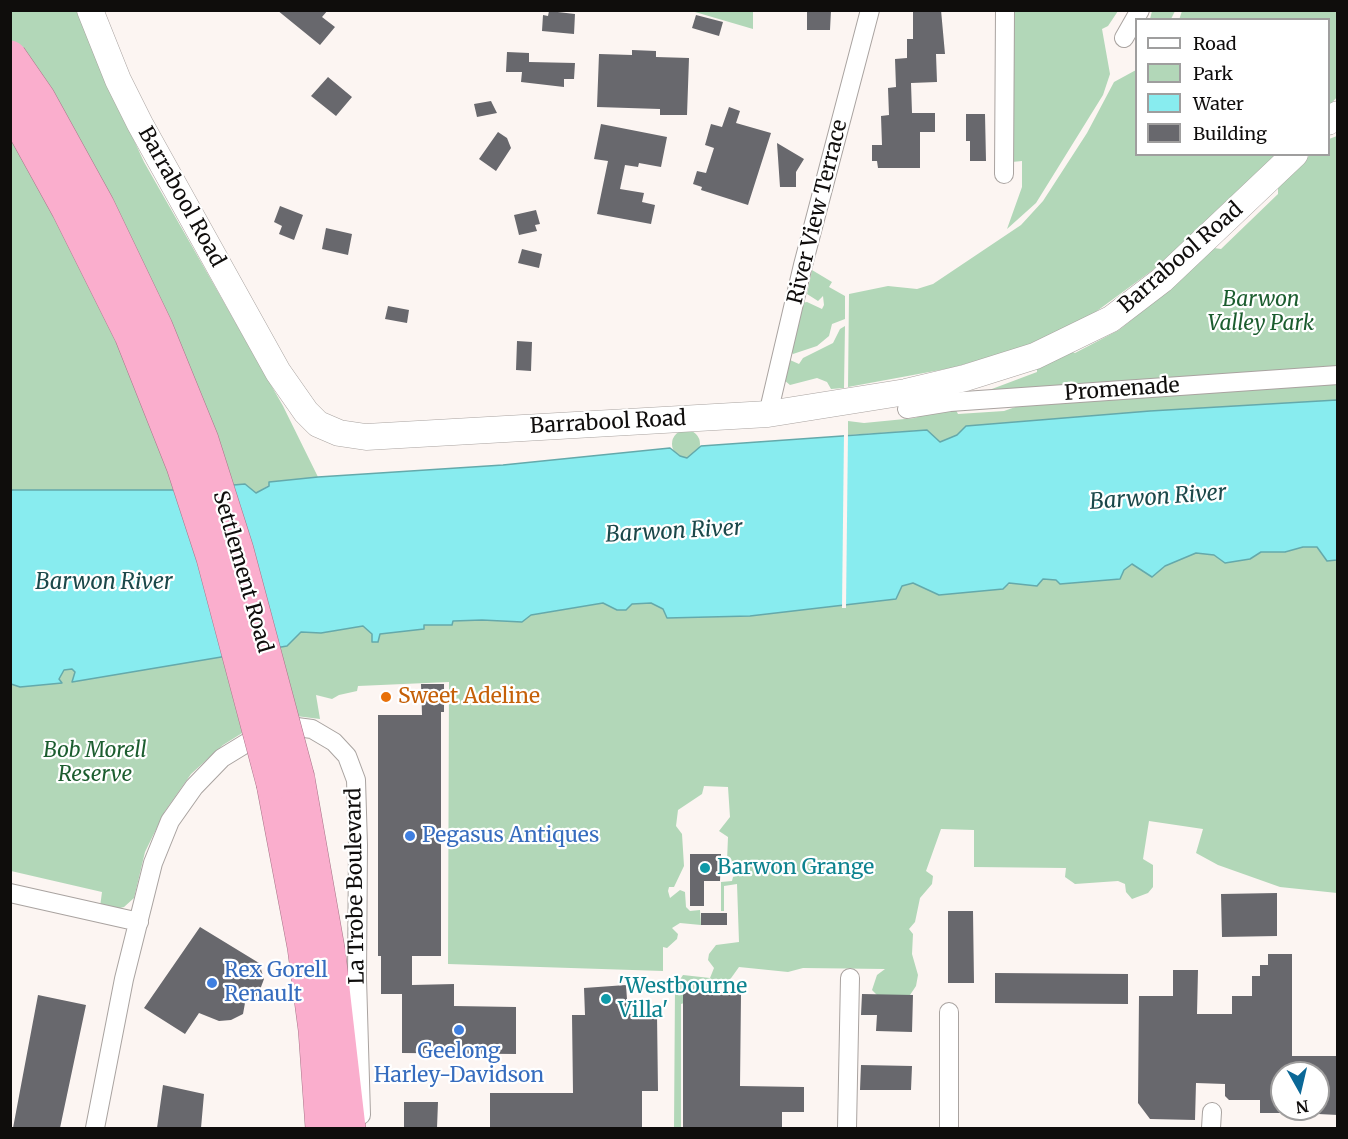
<!DOCTYPE html>
<style>
body{margin:0}
#map{position:relative;width:1348px;height:1139px;overflow:hidden;background:#fcf5f2;font-family:Merriweather,serif}
canvas{display:block}
.frame{position:absolute;inset:0;border:12px solid #0f0d0c;pointer-events:none}
.legend{position:absolute;left:1135px;top:18px;width:195px;height:138px;box-sizing:border-box;background:#fff;border:2px solid #9f9e9e;margin:0;padding:8px 10px;list-style:none;font-size:18px;color:#0f0d0c}
.legend li{display:flex;align-items:center;gap:12px;height:30px}
.legend b{width:30px;border:2px solid #9f9e9e}
.north{position:absolute;left:1270px;top:1061px;width:60px;height:60px;box-sizing:border-box;background:#fff;border:2px solid #9f9e9e;border-radius:50%;rotate:172deg;font-size:16px;font-weight:700;line-height:24px;text-align:center;color:#0f0d0c}
.north::after{content:'';display:block;margin:auto;width:21px;height:27px;background:#0b6897;clip-path:polygon(50% 0,100% 100%,50% 72%,0 100%)}
</style>
<div id="map">
<canvas width="1348" height="1139"></canvas>
<div class="frame"></div>
<ul class="legend">
<li><b style="height:8px;background:#fff"></b>Road</li>
<li><b style="height:16px;background:#b2d7b8"></b>Park</li>
<li><b style="height:16px;background:#88ecef"></b>Water</li>
<li><b style="height:16px;background:#68686d"></b>Building</li>
</ul>
<div class="north">N</div>
</div>
<script>
const ctx = document.querySelector('canvas').getContext('2d');
ctx.lineJoin = 'round';
function fill(path, color) {
  ctx.fillStyle = color;
  ctx.fill(path, 'evenodd');
}
function toPath(rows) {
  const path = new Path2D();
  for (const r of rows) {
    if (r.length === 3) {
      path.moveTo(r[0] + r[2], r[1]);
      path.arc(r[0], r[1], r[2], 0, 2 * Math.PI);
      continue;
    }
    path.moveTo(r[0], r[1]);
    for (let i = 2; i < r.length; i += 2) path.lineTo(r[i], r[i + 1]);
  }
  return path;
}
function strokePath(path, color, width, dash) {
  ctx.strokeStyle = color;
  ctx.lineWidth = width;
  ctx.lineCap = dash ? 'butt' : 'round';
  ctx.setLineDash(dash || []);
  ctx.stroke(path);
}
function label(font, color, halo, rows, align = 'center') {
  ctx.font = font + ' Merriweather,serif';
  ctx.lineWidth = 4.5;
  ctx.setLineDash([]);
  ctx.textBaseline = 'middle';
  ctx.strokeStyle = halo;
  ctx.fillStyle = color;
  for (const [text, x, y, turn = 0] of rows) {
    ctx.save();
    ctx.translate(x, y);
    ctx.rotate((+turn || 0) * Math.PI / 180);
    ctx.textAlign = isNaN(turn) ? turn : align;
    if (halo) ctx.strokeText(text, 0, 0);
    ctx.fillText(text, 0, 0);
    ctx.restore();
  }
}
const green = toPath([
 [11,11,78,11,99,64,144,162,283,406,318,477,269,482,269,485,256,493,245,484,175,490,11,490],
 [689,11,753,11,753,29,695,12],
 [1012,11,1118,11,1108,26,1102,29,1110,74,1103,95,1036,203,1007,229,1022,187,1022,161,1012,162,1010,139,1013,132],
 [1152,11,1152,10,1175,11,1171,19,1150,19],
 [1182,11,1337,11,1337,97,1329,106,1328,20,1179,20],
 [1136,70,1136,154,1278,155,1165,261,1086,319,1043,340,1009,352,951,368,848,387,849,294,888,286,917,289,933,284,1021,225,1043,201,1087,133,1114,82],
 [1337,136,1337,400,1150,411,966,426,957,435,940,442,927,430,848,435,848,421,864,423,915,418,1037,372,1037,362,1067,350,1075,353,1119,330,1176,284,1176,279,1214,248,1221,249,1278,194,1278,183,1310,155,1328,154,1329,139],
 [1024,404,1004,411,958,414,955,408],
 [812,270,832,282,829,287,845,296,845,319,832,324,829,336,817,346,793,354,791,352,802,303,807,302,822,309,824,305,823,296,818,301,807,294],
 [845,326,844,388,831,389,827,382,817,378,790,385,784,380,786,366,790,360,799,364,803,358,833,343,840,329],
 [686,444,14],
 [1303,547,1317,547,1327,561,1337,560,1337,893,1280,887,1218,865,1196,853,1203,829,1149,821,1143,859,1153,865,1153,887,1148,893,1132,899,1126,892,1125,884,1118,881,1075,884,1065,877,1066,868,974,867,974,830,941,829,926,871,933,876,932,884,920,898,915,922,909,929,913,934,912,954,918,975,916,986,910,995,877,995,872,990,877,975,885,969,803,968,788,972,739,967,729,981,720,984,717,993,681,1004,681,1128,674,1128,675,987,683,975,710,978,714,968,708,960,709,954,716,945,739,942,737,884,724,886,724,911,721,911,721,882,732,881,733,877,736,876,732,862,727,861,728,837,719,831,730,817,728,787,704,786,702,794,678,810,676,826,682,834,684,866,674,887,669,887,668,891,670,898,680,890,685,892,686,907,690,911,700,910,701,925,680,923,672,928,678,934,677,939,667,948,663,947,663,971,448,964,449,682,358,686,357,691,339,695,332,699,316,695,320,719,296,716,247,730,223,745,191,774,165,811,145,852,134,898,124,907,116,909,100,907,102,892,11,871,11,684,62,683,59,679,63,670,72,669,75,672,73,681,286,646,301,632,321,633,363,626,369,630,378,642,380,629,435,617,531,615,604,603,617,610,631,604,651,603,663,609,667,618,750,616,896,599,902,586,913,583,940,595,1043,579,1056,580,1060,584,1120,579,1124,570,1132,564,1152,577,1165,566,1196,553,1250,559,1261,552,1285,552]
]);
const water = toPath([
 [1337,400,1337,560,1327,561,1317,547,1303,547,1285,552,1261,552,1250,559,1225,563,1214,555,1196,553,1165,566,1152,577,1132,564,1124,570,1120,579,1060,584,1056,580,1043,579,1037,586,1009,583,1003,589,939,595,913,583,902,586,896,599,750,616,667,618,663,609,651,603,632,604,626,610,617,610,603,603,531,615,522,622,482,620,453,621,452,625,424,625,424,629,380,634,378,642,372,642,372,634,363,626,321,633,301,632,287,646,72,682,75,672,72,669,64,670,59,679,62,683,20,687,11,684,11,490,175,490,245,484,256,493,269,486,269,482,318,477,503,465,670,448,680,456,687,458,701,446,927,430,940,442,957,435,966,426,1150,411,1337,400]
]);
const pier = toPath([
 [848,432,846,608,842,608,844,433]
]);
const building = toPath([
 [277,10,328,10,322,17,335,27,320,45],
 [807,10,831,10,830,30,807,30],
 [913,10,941,10,945,54,936,54,937,82,911,83,912,113,935,113,935,132,920,132,920,168,878,168,877,161,872,161,872,145,882,145,881,116,889,115,888,88,896,87,895,59,907,58,907,39,913,39],
 [549,11,575,14,574,34,542,31,543,15,548,16],
 [696,15,723,22,719,36,692,28],
 [632,50,656,51,656,57,689,58,687,115,660,115,660,109,597,107,599,54,632,55],
 [507,52,529,53,529,62,575,63,574,79,564,79,564,87,521,82,522,72,506,72],
 [328,77,352,97,336,116,311,96],
 [491,101,497,113,477,117,474,104],
 [729,107,740,111,736,123,771,133,748,205,701,190,702,187,693,184,697,171,706,173,714,148,705,145,711,124,722,127],
 [966,114,985,114,986,161,970,161,970,141,966,141],
 [601,124,667,137,661,167,639,163,638,167,625,165,620,189,644,193,642,202,655,205,651,224,597,214,608,161,594,159],
 [498,132,507,138,511,148,496,171,479,159],
 [777,143,804,159,796,172,796,187,780,187],
 [280,206,303,215,294,240,279,234,282,226,274,222],
 [536,210,540,224,535,225,537,231,519,235,514,215],
 [326,228,352,234,348,255,322,249],
 [522,249,542,254,539,268,518,263],
 [388,306,409,310,407,323,385,319],
 [517,341,532,342,531,371,516,370],
 [421,684,444,684,444,712,441,712,441,956,412,956,412,985,454,984,454,1006,516,1007,516,1054,402,1053,402,994,381,994,381,956,378,956,378,715,422,715],
 [690,854,721,854,720,881,704,881,704,906,690,906],
 [1277,893,1277,936,1222,937,1221,894],
 [948,911,973,911,974,983,948,983],
 [701,913,727,913,727,925,701,925],
 [200,927,259,963,264,979,258,995,245,1003,243,1014,231,1020,219,1021,199,1013,185,1034,144,1008],
 [1268,954,1292,954,1292,1056,1338,1056,1338,1115,1318,1114,1318,1073,1282,1073,1282,1113,1260,1113,1260,1100,1229,1100,1225,1096,1225,1084,1196,1083,1195,1120,1150,1119,1138,1103,1139,996,1173,996,1173,970,1198,970,1197,1014,1232,1014,1232,996,1252,996,1252,976,1260,976,1260,965,1268,965],
 [995,973,1128,974,1128,1004,995,1003],
 [626,985,628,1014,657,1014,658,1091,642,1091,642,1128,490,1128,490,1093,573,1093,572,1015,585,1015,584,988],
 [683,992,741,994,740,1086,804,1087,804,1112,782,1112,782,1128,683,1128],
 [862,994,913,995,912,1032,876,1031,877,1015,861,1015],
 [38,995,86,1005,60,1128,13,1128],
 [861,1065,912,1066,911,1090,860,1090],
 [163,1085,204,1094,201,1128,157,1128],
 [404,1102,438,1102,437,1128,404,1128]
]);
const street = toPath([
 [1124,38,1140,10],
 [1004,174,1005,10],
 [907,409,950,402,1338,375],
 [768,414,803,265,870,10],
 [10,893,139,922],
 [949,1012,949,1128],
 [95,1128,124,979,153,863,170,821,194,787,222,758,258,736,289,726,312,729,334,742,347,756,356,780,358,845,357,978,361,1115],
 [847,1128,850,978],
 [1211,1128,1212,1112]
]);
const secondary = toPath([
 [90,10,118,80,140,124,278,372,306,412,318,424,339,433,366,437,768,414,906,392,965,378,1035,356,1111,319,1162,280,1295,154],
 [1328,122,1338,114]
]);
const highway = toPath([
 [298,778,329,954,349,1128],
 [273,784,304,947,315,1030,322,1128]
]);
const highwayBridge = toPath([
 [10,57,39,99,98,206,156,327,202,440,237,550,298,778],
 [10,104,68,209,131,335,183,466,213,558,273,784]
]);
const markers = [
 [386,697,6,"#e8710a"],
 [410,836,6,"#3f7fe0"],
 [705,868,6,"#0f9aa8"],
 [212,983,6,"#3f7fe0"],
 [606,999,6,"#0f9aa8"],
 [459,1030,6,"#3f7fe0"]
];
const streetNames = [
 ["Barrabool Road",181,197,61],
 ["River View Terrace",818,212,-76],
 ["Barrabool Road",1181,258,-41],
 ["Promenade",1122,390,-4],
 ["Barrabool Road",608,423,-3],
 ["Settlement Road",242,572,74],
 ["La Trobe Boulevard",356,886,-91]
];
const parkNames = [
 ["Barwon",1261,300],
 ["Valley Park",1261,324],
 ["Bob Morell",95,751],
 ["Reserve",95,775]
];
const foodNames = [
 ["Sweet Adeline",398,697]
];
const shopNames = [
 ["Pegasus Antiques",422,836],
 ["Rex Gorell",224,971],
 ["Renault",224,995],
 ["Geelong",459,1052,"center"],
 ["Harley-Davidson",459,1076,"center"]
];
const cultureNames = [
 ["Barwon Grange",717,868],
 ["'Westbourne",618,987],
 ["Villa'",618,1011]
];
const waterNames = [
 ["Barwon River",1158,498,-4],
 ["Barwon River",674,532,-3],
 ["Barwon River",104,583]
];
fill(green, '#b2d7b8');
fill(water, '#88ecef');
strokePath(water, '#64a9ab', 1.5);
fill(pier, '#fcf5f2');
fill(building, '#68686d');
strokePath(street, '#a9a3a0', 20);
strokePath(secondary, '#a9a3a0', 27);
strokePath(highway, '#a87689', 34);
strokePath(street, '#fff', 18);
strokePath(secondary, '#fff', 26);
strokePath(highway, '#faaecd', 33);
strokePath(highwayBridge, '#a87689', 34, []);
strokePath(highwayBridge, '#faaecd', 33);
for (const [x, y, r, color] of markers) {
  const dot = new Path2D();
  dot.arc(x, y, r, 0, 2 * Math.PI);
  ctx.fillStyle = color;
  ctx.fill(dot);
  strokePath(dot, '#fff', 2);
}
label('21px', '#0f0d0c', '#fff', streetNames);
label('italic 21px', '#1c5d2f', '#fff', parkNames);
label('21px', '#c56008', '#fff', foodNames, 'left');
label('21px', '#366cbe', '#fff', shopNames, 'left');
label('21px', '#0d838f', '#fff', cultureNames, 'left');
label('italic 22px', '#1b484a', '#fff', waterNames);
</script>
